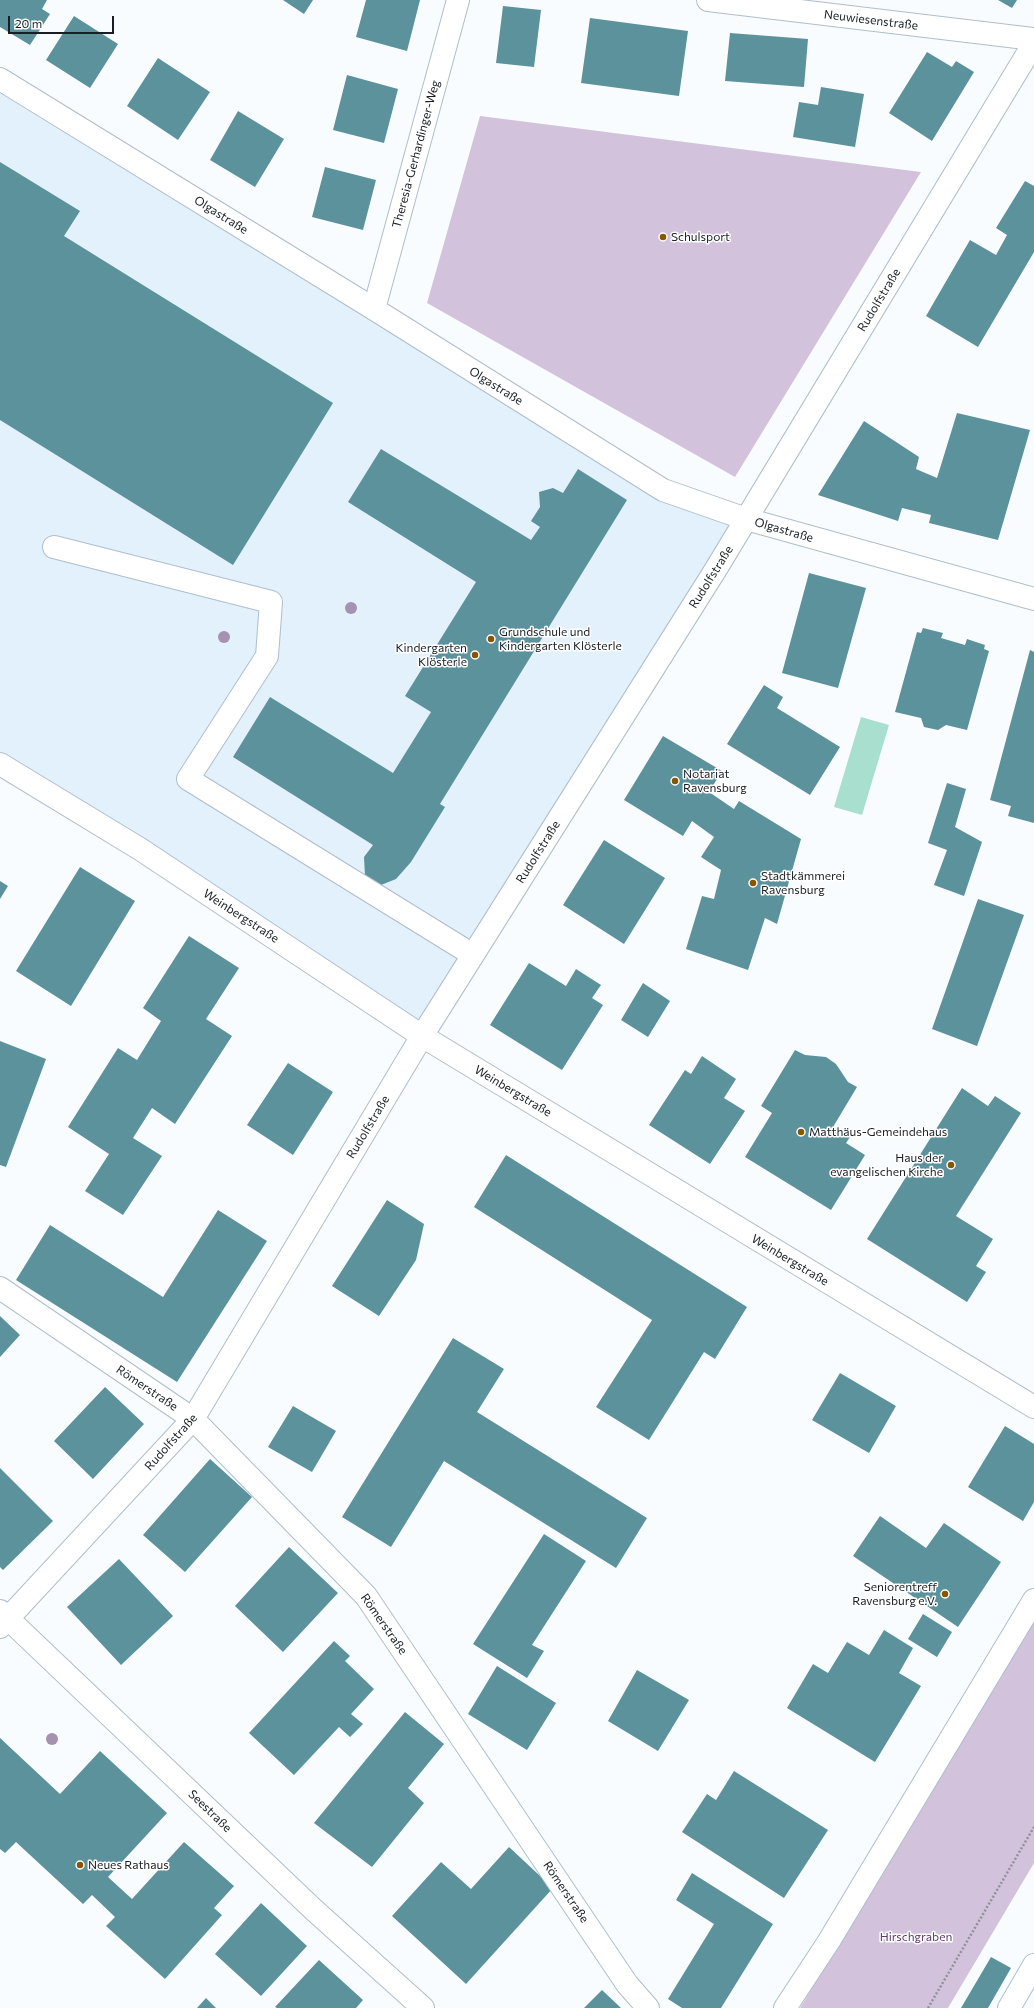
<!DOCTYPE html>
<meta charset="utf-8">
<style>
body{margin:0}
#map{position:relative;width:1034px;height:2008px;overflow:hidden;background:#f9fcff;font-family:Commissioner,sans-serif}
canvas{display:block}
.scale{position:absolute;left:8px;top:16px;width:106px;height:18px;box-sizing:border-box;border:2px solid #181e23;border-top:0;padding-left:5px;font-size:12px;line-height:14px;white-space:nowrap;color:#181e23;-webkit-text-stroke:3px #fff;paint-order:stroke}
</style>
<div id="map">
<canvas width="1034" height="2008"></canvas>
<div class="scale">20 m</div>
</div>
<script>
const ctx = document.querySelector('canvas').getContext('2d');
ctx.lineJoin = 'round';
function fill(path, color) {
  ctx.fillStyle = color;
  ctx.fill(path, 'evenodd');
}
function toPath(rows) {
  const path = new Path2D();
  for (const r of rows) {
    path.moveTo(r[0], r[1]);
    for (let i = 2; i < r.length; i += 2) path.lineTo(r[i], r[i + 1]);
  }
  return path;
}
function strokePath(path, color, width, dash) {
  ctx.strokeStyle = color;
  ctx.lineWidth = width;
  ctx.lineCap = dash ? 'butt' : 'round';
  ctx.setLineDash(dash || []);
  ctx.stroke(path);
}
function label(font, color, halo, rows, align = 'center') {
  ctx.font = font + ' Commissioner,sans-serif';
  ctx.lineWidth = 3;
  ctx.setLineDash([]);
  ctx.textBaseline = 'middle';
  ctx.strokeStyle = halo;
  ctx.fillStyle = color;
  for (const [text, x, y, turn = 0] of rows) {
    ctx.save();
    ctx.translate(x, y);
    ctx.rotate((+turn || 0) * Math.PI / 180);
    ctx.textAlign = isNaN(turn) ? turn : align;
    if (halo) ctx.strokeText(text, 0, 0);
    ctx.fillText(text, 0, 0);
    ctx.restore();
  }
}
const built = toPath([
 [0,79,663,490,746,519,422,1036,0,764]
]);
const green = toPath([
 [480,116,921,172,735,477,427,303],
 [1034,1618,1034,1863,948,2008,800,2008]
]);
const water = toPath([
 [861,717,889,725,862,815,834,807]
]);
const building = toPath([
 [0,0,47,0,42,9,50,14,30,45,0,27],
 [283,0,313,0,304,14],
 [366,0,420,0,407,51,356,37],
 [998,0,1017,0,1012,8],
 [503,6,541,10,534,67,496,63],
 [74,16,118,44,90,88,46,60],
 [590,18,688,31,679,96,581,83],
 [730,33,808,39,804,87,725,81],
 [927,52,952,67,956,61,974,72,932,141,889,113],
 [158,58,210,92,178,140,127,106],
 [347,75,398,89,384,143,333,130],
 [821,87,864,94,855,147,793,137,799,102,818,105],
 [238,111,284,139,255,187,210,160],
 [0,162,80,211,64,236,333,403,233,565,0,420],
 [325,167,376,180,363,230,312,217],
 [1025,181,1034,186,1034,252,978,347,926,316,970,240,996,255,1007,235,996,228],
 [957,413,1030,430,998,540,929,523,931,515,902,508,898,521,818,495,864,421,919,457,916,469,937,478],
 [381,449,531,540,540,527,531,521,540,507,539,492,553,488,563,493,578,469,627,500,440,804,445,807,411,862,396,879,381,885,365,876,364,857,373,845,233,757,270,697,393,773,431,712,405,696,476,582,348,502],
 [809,573,866,588,838,688,782,673],
 [923,628,943,633,941,638,965,645,967,639,985,645,984,649,989,651,967,730,946,725,938,730,924,727,921,718,895,712,917,632,921,633],
 [1030,650,1034,652,1034,823,1008,816,1011,806,990,800],
 [764,685,783,697,777,708,840,747,810,795,727,744],
 [663,736,722,771,709,792,734,809,739,801,801,839,777,924,765,918,748,970,686,949,702,896,714,899,721,870,701,857,714,837,692,821,683,836,624,800],
 [947,783,966,789,955,827,982,842,964,896,934,885,947,850,928,843],
 [604,840,665,878,624,944,563,905],
 [80,867,135,901,71,1006,16,971],
 [0,881,8,886,0,899],
 [978,899,1024,915,977,1046,932,1029],
 [189,936,239,968,206,1019,232,1036,175,1124,152,1108,133,1138,162,1156,123,1215,85,1191,109,1154,68,1127,118,1048,137,1060,161,1021,143,1008],
 [529,963,566,986,576,969,601,985,592,998,603,1005,562,1070,490,1025],
 [643,983,670,1001,648,1037,621,1020],
 [0,1041,46,1059,6,1167,0,1165],
 [795,1050,805,1055,826,1057,836,1064,848,1082,857,1087,833,1127,850,1137,846,1143,865,1155,831,1210,745,1157,772,1113,761,1106],
 [702,1056,736,1079,724,1098,745,1111,710,1164,649,1125,685,1070,691,1074],
 [288,1063,333,1092,293,1155,247,1125],
 [962,1088,988,1106,995,1096,1021,1113,956,1216,993,1239,976,1266,986,1272,967,1302,867,1239],
 [506,1155,747,1307,715,1359,704,1352,649,1440,596,1407,652,1320,474,1207],
 [387,1200,424,1224,416,1260,379,1316,332,1286],
 [218,1210,267,1241,177,1382,16,1280,50,1225,163,1297],
 [0,1316,20,1335,0,1357],
 [453,1338,504,1369,477,1412,647,1518,616,1568,444,1461,391,1547,342,1517],
 [840,1373,896,1406,869,1453,812,1420],
 [105,1387,144,1424,93,1479,54,1441],
 [293,1406,336,1431,312,1472,268,1447],
 [1005,1426,1034,1444,1034,1502,1023,1521,968,1487],
 [210,1459,252,1497,185,1572,143,1535],
 [0,1468,53,1521,3,1570,0,1567],
 [880,1516,926,1548,944,1523,1001,1562,958,1627,853,1556],
 [544,1534,586,1561,532,1645,544,1651,527,1678,473,1644],
 [289,1547,338,1593,283,1652,235,1606],
 [119,1559,173,1616,121,1665,67,1607],
 [923,1614,952,1632,937,1657,908,1639],
 [884,1630,913,1648,899,1673,921,1686,875,1762,787,1708,813,1664,828,1673,847,1642,869,1655],
 [334,1641,350,1656,345,1661,374,1689,351,1714,363,1724,350,1737,339,1727,294,1775,249,1733],
 [497,1666,556,1703,527,1750,468,1714],
 [637,1670,689,1700,658,1751,608,1721],
 [405,1712,444,1744,408,1788,424,1803,372,1867,314,1823],
 [0,1738,60,1794,100,1751,167,1813,108,1877,132,1899,184,1842,234,1886,214,1908,222,1915,165,1979,106,1926,115,1917,92,1895,83,1904,16,1842,5,1853,0,1849],
 [734,1771,828,1830,784,1898,682,1832,707,1794,716,1800],
 [509,1847,553,1888,466,1984,392,1916,441,1862,471,1889],
 [692,1873,773,1924,721,2008,682,2008,668,1999,714,1924,676,1900],
 [261,1903,307,1946,261,1996,215,1954],
 [991,1957,1011,1968,988,2008,961,2008],
 [319,1960,363,2000,356,2008,277,2008,275,2007],
 [602,1990,621,2008,584,2008],
 [206,1998,216,2008,197,2008]
]);
const path = toPath([
 [928,2008,1034,1827]
]);
const minor = toPath([
 [708,0,1034,39],
 [0,79,374,309,663,490,746,519,1034,599],
 [374,309,458,0],
 [54,547,271,602,267,656,188,779,473,955],
 [0,764,140,849,422,1036,1034,1407],
 [0,1288,193,1419,366,1596,627,1984,648,2008],
 [0,1611,314,1910,423,2008],
 [0,1627,193,1419,422,1036,716,569,1034,43],
 [785,2008,829,1941,1034,1600],
 [1009,2008,1034,1965]
]);
const trees = [
 [351,608],
 [224,637],
 [52,1739]
];
const markers = [
 [663,237,4,"#850"],
 [491,639,4,"#850"],
 [475,655,4,"#850"],
 [675,781,4,"#850"],
 [753,883,4,"#850"],
 [801,1132,4,"#850"],
 [951,1165,4,"#850"],
 [945,1594,4,"#850"],
 [80,1865,4,"#850"]
];
const streetNames = [
 ["Neuwiesenstraße",871,20,7],
 ["Theresia-Gerhardinger-Weg",416,154,-75],
 ["Olgastraße",221,215,32],
 ["Rudolfstraße",879,300,-59],
 ["Olgastraße",496,386,32],
 ["Olgastraße",784,530,16],
 ["Rudolfstraße",711,577,-58],
 ["Rudolfstraße",538,852,-58],
 ["Weinbergstraße",241,916,33],
 ["Weinbergstraße",513,1091,31],
 ["Rudolfstraße",368,1127,-59],
 ["Weinbergstraße",790,1260,31],
 ["Römerstraße",147,1388,34],
 ["Rudolfstraße",171,1442,-48],
 ["Römerstraße",384,1624,55],
 ["Seestraße",210,1811,44],
 ["Römerstraße",566,1892,56]
];
const poiNames = [
 ["Schulsport",671,237],
 ["Grundschule und",499,632],
 ["Kindergarten Klösterle",499,646],
 ["Kindergarten",467,648,"right"],
 ["Klösterle",467,662,"right"],
 ["Notariat",683,774],
 ["Ravensburg",683,788],
 ["Stadtkämmerei",761,876],
 ["Ravensburg",761,890],
 ["Matthäus-Gemeindehaus",809,1132],
 ["Haus der",943,1158,"right"],
 ["evangelischen Kirche",943,1172,"right"],
 ["Seniorentreff",937,1587,"right"],
 ["Ravensburg e.V.",937,1601,"right"],
 ["Neues Rathaus",88,1865]
];
const parkNames = [
 ["Hirschgraben",916,1937]
];
fill(built, '#e3f1fd');
fill(green, '#d3c2dc');
fill(water, '#a9dfcf');
fill(building, '#5b929b');
strokePath(minor, '#afbecc', 24);
strokePath(path, '#8f9397', 2.5, [2, 2]);
strokePath(minor, '#fff', 22);
ctx.fillStyle = '#a492b0';
for (const [x, y] of trees) {
  ctx.beginPath();
  ctx.arc(x, y, 6, 0, 2 * Math.PI);
  ctx.fill();
}
for (const [x, y, r, color] of markers) {
  const dot = new Path2D();
  dot.arc(x, y, r, 0, 2 * Math.PI);
  ctx.fillStyle = color;
  ctx.fill(dot);
  strokePath(dot, '#fff', 1.5);
}
label('12px', '#181e23', '#fff', streetNames);
label('12px', '#181e23', '#fff', poiNames, 'left');
label('12px', '#5e3c6f', '#fff', parkNames);
</script>
